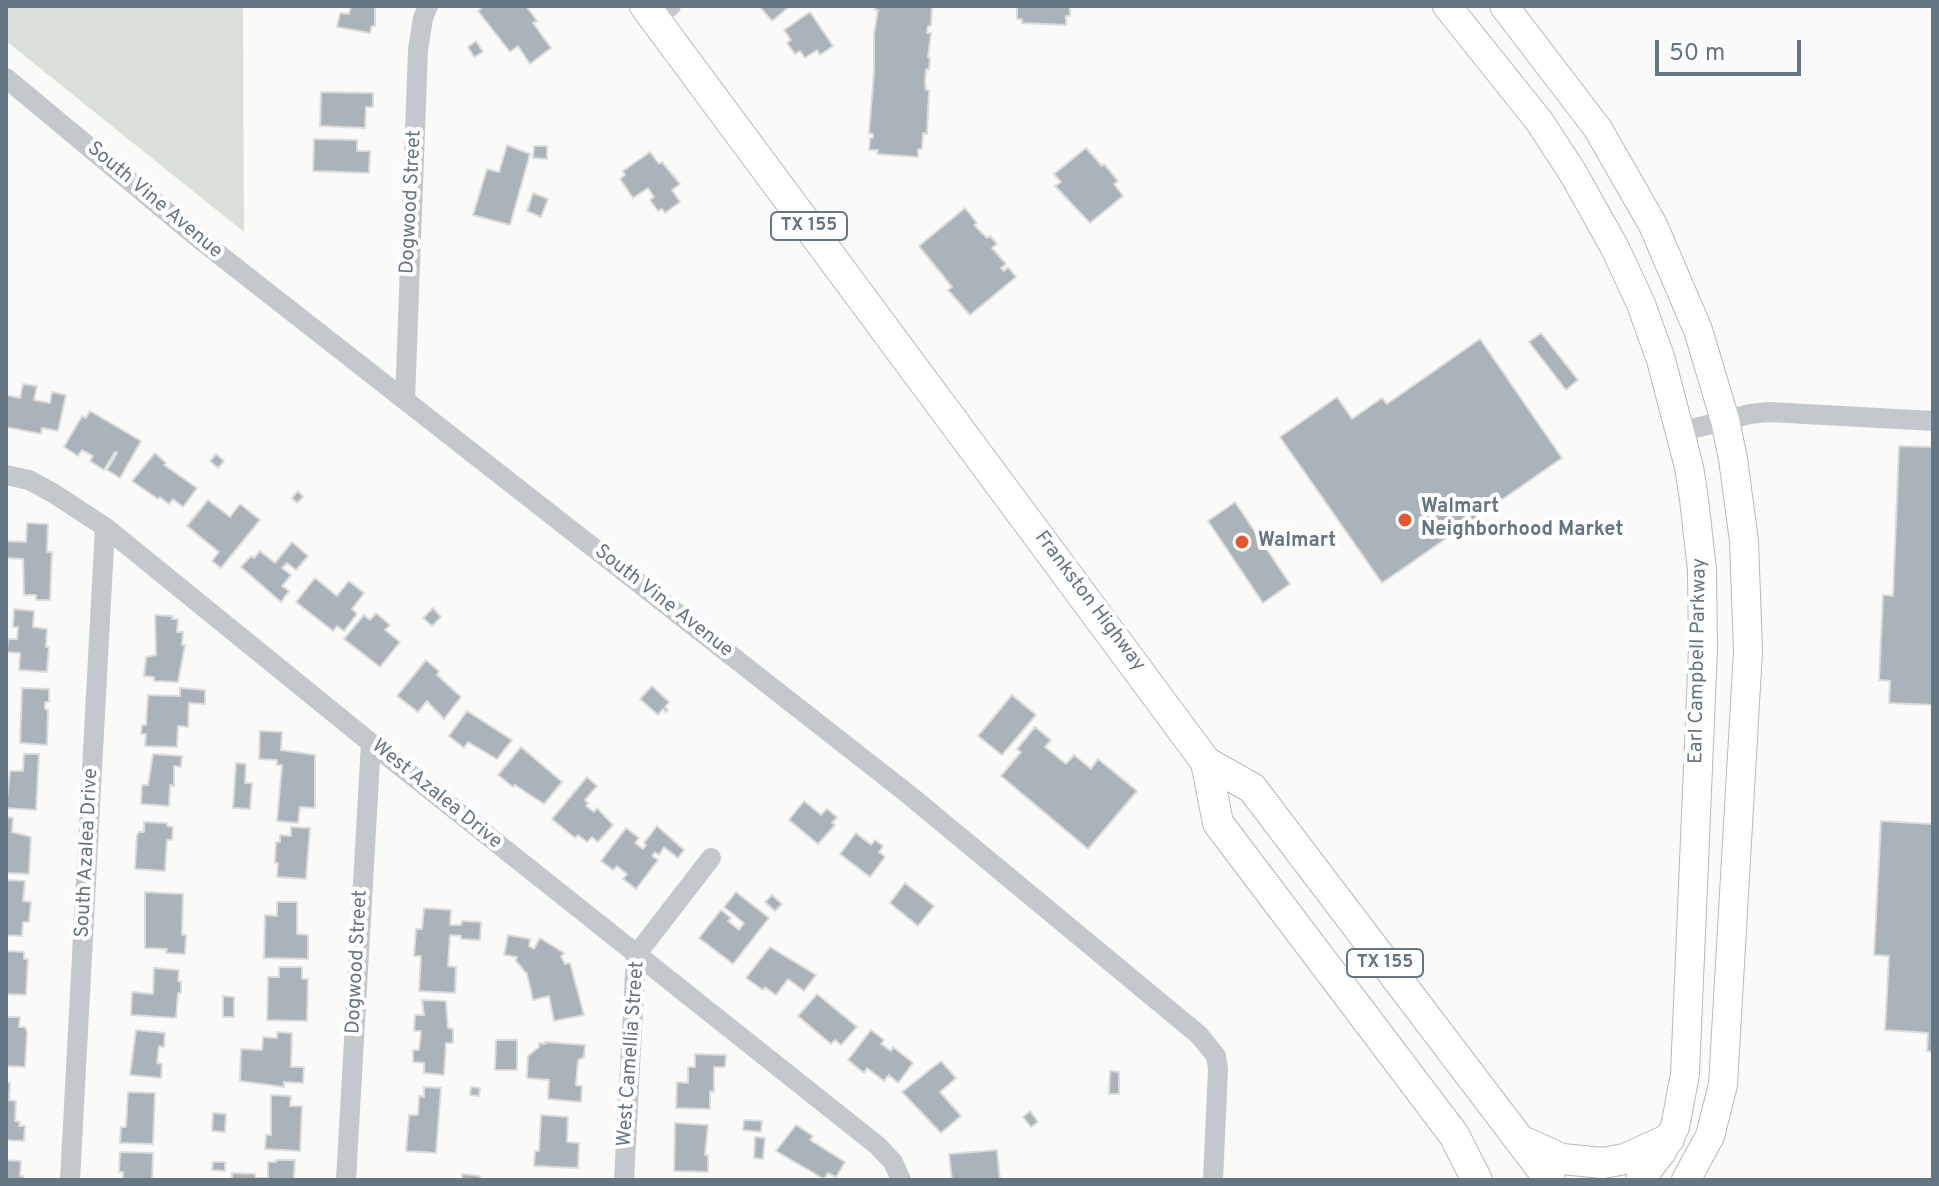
<!DOCTYPE html>
<style>
body{margin:0}
#map{position:relative;width:1939px;height:1186px;overflow:hidden;background:#fafaf8;font-family:Overpass,sans-serif}
canvas{display:block}
.frame{position:absolute;inset:0;border:8px solid #657683;pointer-events:none}
.scale{position:absolute;left:1655px;top:40px;width:146px;height:36px;box-sizing:border-box;border:4px solid #657683;border-top:0;padding-left:10px;font-size:24px;line-height:28px;white-space:nowrap;color:#657683;-webkit-text-stroke:6px #fff;paint-order:stroke}
</style>
<div id="map">
<canvas width="1939" height="1186"></canvas>
<div class="frame"></div>
<div class="scale">50 m</div>
</div>
<script>
const ctx = document.querySelector('canvas').getContext('2d');
ctx.lineJoin = 'round';
function fill(path, color) {
  ctx.fillStyle = color;
  ctx.fill(path, 'evenodd');
}
function toPath(rows) {
  const path = new Path2D();
  for (const r of rows) {
    path.moveTo(r[0], r[1]);
    for (let i = 2; i < r.length; i += 2) path.lineTo(r[i], r[i + 1]);
  }
  return path;
}
function strokePath(path, color, width, dash) {
  ctx.strokeStyle = color;
  ctx.lineWidth = width;
  ctx.lineCap = dash ? 'butt' : 'round';
  ctx.setLineDash(dash || []);
  ctx.stroke(path);
}
function label(font, color, halo, rows, align = 'center') {
  ctx.font = font + ' Overpass,sans-serif';
  ctx.lineWidth = 8;
  ctx.setLineDash([]);
  ctx.textBaseline = 'middle';
  ctx.strokeStyle = halo;
  ctx.fillStyle = color;
  for (const [text, x, y, turn = 0] of rows) {
    ctx.save();
    ctx.translate(x, y);
    ctx.rotate((+turn || 0) * Math.PI / 180);
    ctx.textAlign = isNaN(turn) ? turn : align;
    if (halo) ctx.strokeText(text, 0, 0);
    ctx.fillText(text, 0, 0);
    ctx.restore();
  }
}
const green = toPath([
 [6,6,243,6,244,232,6,41]
]);
const building = toPath([
 [351,6,375,6,375,26,372,26,370,33,337,27,340,13,349,14,351,6],
 [484,6,526,6,537,21,533,23,551,48,530,64,518,46,510,52,478,11,484,6],
 [759,6,790,6,772,21,759,6],
 [875,6,932,6,931,26,928,26,927,33,931,33,928,57,930,58,929,70,926,69,925,83,926,90,929,90,927,134,923,133,922,149,918,149,918,157,877,154,878,150,869,150,870,138,873,138,873,134,869,133,874,71,874,34,878,10,875,10,875,6],
 [1020,6,1070,6,1070,16,1066,16,1066,25,1022,23,1022,19,1017,19,1017,8,1020,6],
 [810,12,833,46,820,55,817,50,805,58,800,51,795,54,787,43,791,40,784,30,810,12],
 [476,41,483,52,474,57,468,47,476,41],
 [321,92,373,93,373,107,366,107,365,128,320,126,321,92],
 [314,139,357,140,357,151,370,151,369,173,313,171,314,139],
 [507,145,530,154,510,225,473,215,487,169,499,172,507,145],
 [534,146,547,146,547,159,533,158,534,146],
 [1086,148,1102,166,1104,164,1118,181,1114,184,1123,196,1090,223,1055,186,1061,182,1054,174,1086,148],
 [650,152,659,164,662,162,680,184,672,190,680,202,665,213,662,209,658,211,650,200,654,197,648,188,633,198,620,179,625,175,623,171,650,152],
 [533,193,548,199,541,217,527,211,533,193],
 [965,208,977,223,974,225,987,238,990,236,997,244,992,248,1006,264,1001,268,1004,271,1008,267,1016,277,970,315,948,290,952,287,919,246,965,208],
 [1541,333,1578,380,1566,390,1529,342,1541,333],
 [1480,339,1562,458,1382,583,1280,437,1337,397,1352,419,1382,398,1387,404,1480,339],
 [23,384,37,386,34,400,50,403,52,392,66,395,58,431,42,428,41,434,6,427,6,395,20,398,23,384],
 [90,411,141,441,120,478,107,470,117,453,115,452,104,470,90,461,93,456,82,450,78,456,64,447,82,416,86,418,90,411],
 [1899,446,1933,447,1933,705,1889,703,1890,681,1879,680,1883,595,1893,596,1899,446],
 [155,453,166,463,164,465,197,488,183,507,173,499,169,504,160,497,158,499,132,481,155,453],
 [216,454,224,461,218,468,210,461,216,454],
 [298,491,303,497,297,503,292,498,298,491],
 [208,500,230,517,240,504,260,520,221,568,212,561,219,552,187,526,208,500],
 [1235,502,1290,584,1263,603,1208,521,1235,502],
 [27,523,48,524,47,552,52,552,50,600,36,600,36,595,24,595,23,559,6,558,6,541,26,542,27,523],
 [292,542,308,556,296,570,287,563,282,568,291,575,282,586,289,591,281,602,241,567,251,556,254,558,260,551,275,563,292,542],
 [315,578,337,596,349,581,364,593,352,609,357,614,344,631,337,626,333,631,296,602,315,578],
 [433,608,441,617,432,626,423,618,433,608],
 [14,609,34,611,33,627,47,629,46,647,49,647,47,672,19,670,20,653,7,652,8,639,17,639,18,627,13,627,14,609],
 [376,613,390,625,385,630,400,642,380,667,344,639,364,615,370,620,376,613],
 [155,615,173,616,172,619,178,619,177,632,183,632,182,645,185,645,178,682,154,681,154,677,144,676,146,657,156,655,155,615],
 [426,660,439,671,437,675,461,697,444,719,427,701,418,712,397,696,426,660],
 [652,686,669,702,665,707,668,710,666,712,663,709,658,715,640,699,652,686],
 [22,688,49,689,49,702,45,702,45,709,48,710,47,745,20,743,22,688],
 [180,688,205,690,205,704,189,703,188,727,178,726,177,747,145,746,146,734,141,734,142,725,146,725,148,695,180,696,180,688],
 [1012,695,1036,715,1002,755,978,736,1012,695],
 [467,711,512,740,497,759,468,742,464,748,449,736,467,711],
 [1035,727,1051,740,1045,747,1066,764,1074,755,1091,769,1098,759,1137,791,1088,849,1001,776,1021,752,1017,749,1035,727],
 [260,731,282,732,281,750,315,755,315,808,300,807,298,823,277,821,282,765,277,765,277,760,259,759,260,731],
 [521,747,562,782,544,804,515,785,513,787,498,775,521,747],
 [24,754,39,754,36,810,6,808,10,771,23,771,24,754],
 [153,754,182,756,181,767,174,766,174,786,170,785,169,806,141,804,142,785,148,785,153,754],
 [236,763,246,764,245,783,252,783,250,809,233,808,236,763],
 [587,777,597,786,585,800,588,803,586,806,594,812,597,808,613,825,598,842,592,837,587,842,578,835,575,838,552,819,587,777],
 [804,801,821,815,827,809,837,817,832,823,835,825,818,844,789,820,804,801],
 [6,817,13,818,12,832,31,837,29,874,6,873,6,817],
 [1881,821,1933,824,1933,1052,1927,1051,1928,1033,1885,1030,1889,956,1874,955,1881,821],
 [144,822,167,823,167,826,173,827,172,840,167,840,165,871,135,869,137,835,139,832,144,832,144,822],
 [657,826,684,850,678,858,664,847,659,855,655,852,652,856,658,860,636,889,623,879,627,874,617,866,613,870,601,861,626,828,639,838,635,843,643,849,646,845,644,843,657,826],
 [291,827,310,828,306,879,277,877,278,863,275,863,276,842,280,842,280,835,291,836,291,827],
 [856,833,871,845,875,840,883,846,879,852,885,857,870,877,840,854,856,833],
 [6,880,25,881,23,901,31,902,29,922,23,922,22,936,6,935,6,880],
 [905,883,934,906,918,926,890,903,905,883],
 [145,892,183,894,182,935,186,935,185,954,166,953,167,949,145,948,145,892],
 [736,892,769,918,733,964,699,938,721,910,731,918,728,921,739,930,744,923,724,907,736,892],
 [772,895,782,904,775,911,765,902,772,895],
 [277,902,297,902,297,934,308,935,308,959,264,958,265,915,277,916,277,902],
 [424,908,451,910,450,925,461,925,462,921,481,922,480,940,461,939,461,936,450,935,448,966,456,967,455,993,419,991,421,956,414,956,416,929,422,929,424,908],
 [508,935,530,939,529,946,534,949,540,938,564,953,561,956,565,964,570,963,584,1015,554,1021,549,996,533,1000,527,974,516,961,517,957,504,955,508,935],
 [770,947,816,975,804,991,788,979,776,995,765,987,763,990,746,978,770,947],
 [6,951,24,952,24,959,28,959,26,995,6,994,6,951],
 [279,967,302,967,302,979,308,979,307,1021,267,1020,268,977,279,977,279,967],
 [154,968,179,970,178,981,181,982,181,993,178,993,176,1018,131,1015,132,992,153,994,154,968],
 [817,994,857,1027,841,1045,835,1040,831,1044,798,1016,817,994],
 [223,996,234,997,234,1017,223,1017,223,996],
 [422,1000,446,1001,448,1028,453,1029,453,1043,446,1043,444,1075,424,1073,424,1063,413,1062,413,1050,419,1050,421,1031,414,1031,415,1015,424,1015,422,1000],
 [6,1017,20,1017,19,1027,25,1027,27,1032,25,1067,6,1066,6,1017],
 [136,1030,165,1033,164,1047,159,1046,157,1063,162,1064,161,1078,130,1075,136,1030],
 [871,1030,884,1040,881,1044,891,1051,893,1047,913,1063,898,1083,889,1075,884,1081,867,1068,864,1073,848,1060,871,1030],
 [277,1032,292,1033,291,1067,304,1067,303,1083,284,1082,284,1087,240,1081,241,1049,262,1050,263,1037,277,1038,277,1032],
 [496,1040,517,1040,517,1070,495,1070,496,1040],
 [545,1042,585,1045,584,1057,578,1060,576,1085,582,1086,581,1102,548,1099,549,1080,527,1078,528,1056,539,1047,539,1043,545,1044,545,1042],
 [695,1054,726,1055,725,1067,714,1067,714,1092,710,1091,710,1109,676,1108,677,1082,688,1083,688,1067,695,1067,695,1054],
 [941,1061,956,1078,940,1092,961,1116,941,1133,902,1092,941,1061],
 [1110,1071,1119,1072,1119,1094,1109,1094,1110,1071],
 [6,1082,10,1083,9,1100,16,1101,15,1121,20,1122,19,1126,25,1126,24,1141,6,1140,6,1082],
 [424,1087,441,1088,436,1153,406,1151,409,1115,418,1115,419,1096,424,1097,424,1087],
 [471,1087,480,1088,479,1096,470,1095,471,1087],
 [128,1092,155,1093,153,1144,120,1143,121,1127,126,1127,128,1092],
 [271,1095,291,1096,290,1106,302,1106,300,1151,265,1149,266,1135,271,1135,271,1095],
 [1030,1111,1038,1122,1031,1127,1023,1117,1030,1111],
 [213,1113,226,1114,225,1132,212,1131,213,1113],
 [541,1115,568,1117,567,1142,579,1143,578,1168,534,1166,535,1151,539,1151,541,1115],
 [744,1120,762,1121,761,1132,743,1130,744,1120],
 [675,1123,708,1125,705,1155,708,1155,708,1172,674,1171,675,1123],
 [796,1125,813,1136,810,1140,845,1162,836,1177,828,1173,824,1179,776,1151,796,1125],
 [755,1137,765,1138,763,1159,754,1158,755,1137],
 [997,1150,1000,1180,952,1180,949,1154,997,1150],
 [120,1152,153,1153,152,1180,123,1180,123,1172,119,1172,120,1152],
 [6,1160,21,1161,20,1176,23,1176,23,1180,6,1180,6,1160],
 [276,1160,295,1160,294,1180,297,1180,232,1180,232,1173,255,1174,256,1178,268,1178,268,1162,276,1162,276,1160],
 [213,1162,225,1162,225,1171,212,1170,213,1162],
 [462,1174,480,1176,480,1180,462,1180,462,1174]
]);
const street = toPath([
 [654,18,671,6],
 [6,78,203,242,908,794,1199,1035,1216,1056,1218,1069,1213,1180],
 [405,400,418,50,423,18,428,6],
 [1680,432,1750,414,1769,412,1933,421],
 [6,475,29,480,53,493,105,527,371,743,878,1146,893,1162,901,1180],
 [70,1180,105,527],
 [346,1180,371,743],
 [624,1180,636,955,711,858]
]);
const secondary = toPath([
 [1447,6,1539,121,1573,173,1615,248,1641,304,1661,360,1689,467,1694,499,1702,570,1703,649,1685,1074,1675,1127,1661,1153,1640,1180],
 [1504,6,1598,129,1653,225,1698,330,1725,420,1733,459,1744,541,1748,651,1723,1085,1710,1136,1686,1180]
]);
const primary = toPath([
 [645,6,1206,762,1252,788,1550,1180],
 [1206,762,1218,823,1454,1135,1477,1180],
 [1524,1142,1562,1159,1603,1163,1625,1159,1669,1139]
]);
const markers = [
 [1405,520,8,"#e4572e"],
 [1242,542,8,"#e4572e"]
];
const shields = [
 [809,226,76],
 [1385,963,76]
];
const shieldNames = [
 ["TX 155",809,226],
 ["TX 155",1385,963]
];
const streetNames = [
 ["South Vine Avenue",154,201,40],
 ["Dogwood Street",412,202,-87],
 ["South Vine Avenue",663,602,38],
 ["Frankston Highway",1089,602,53],
 ["Earl Campbell Parkway",1699,661,-89],
 ["West Azalea Drive",436,795,39],
 ["South Azalea Drive",88,853,-87],
 ["Dogwood Street",358,962,-87],
 ["West Camellia Street",632,1054,-86]
];
const poiNames = [
 ["Walmart",1421,508],
 ["Neighborhood Market",1421,531],
 ["Walmart",1258,542]
];
fill(green, '#dadfd7');
fill(building, '#aab3b9');
strokePath(building, '#dcdcda', 2);
strokePath(secondary, '#b3babf', 30);
strokePath(primary, '#b5babe', 32);
strokePath(street, '#c3c8cc', 20);
strokePath(secondary, '#fff', 28);
strokePath(primary, '#fff', 30);
for (const [x, y, r, color] of markers) {
  const dot = new Path2D();
  dot.arc(x, y, r, 0, 2 * Math.PI);
  ctx.fillStyle = color;
  ctx.fill(dot);
  strokePath(dot, '#fff', 3);
}
for (const [x, y, w] of shields) {
  const box = new Path2D();
  box.roundRect(x - w / 2, y - 14, w, 28, 6);
  ctx.fillStyle = '#fff';
  ctx.fill(box);
  strokePath(box, '#657683', 2);
}
label('bold 18px', '#657683', null, shieldNames);
label('20px', '#657683', '#fff', streetNames);
label('bold 20px', '#657683', '#fff', poiNames, 'left');
</script>
